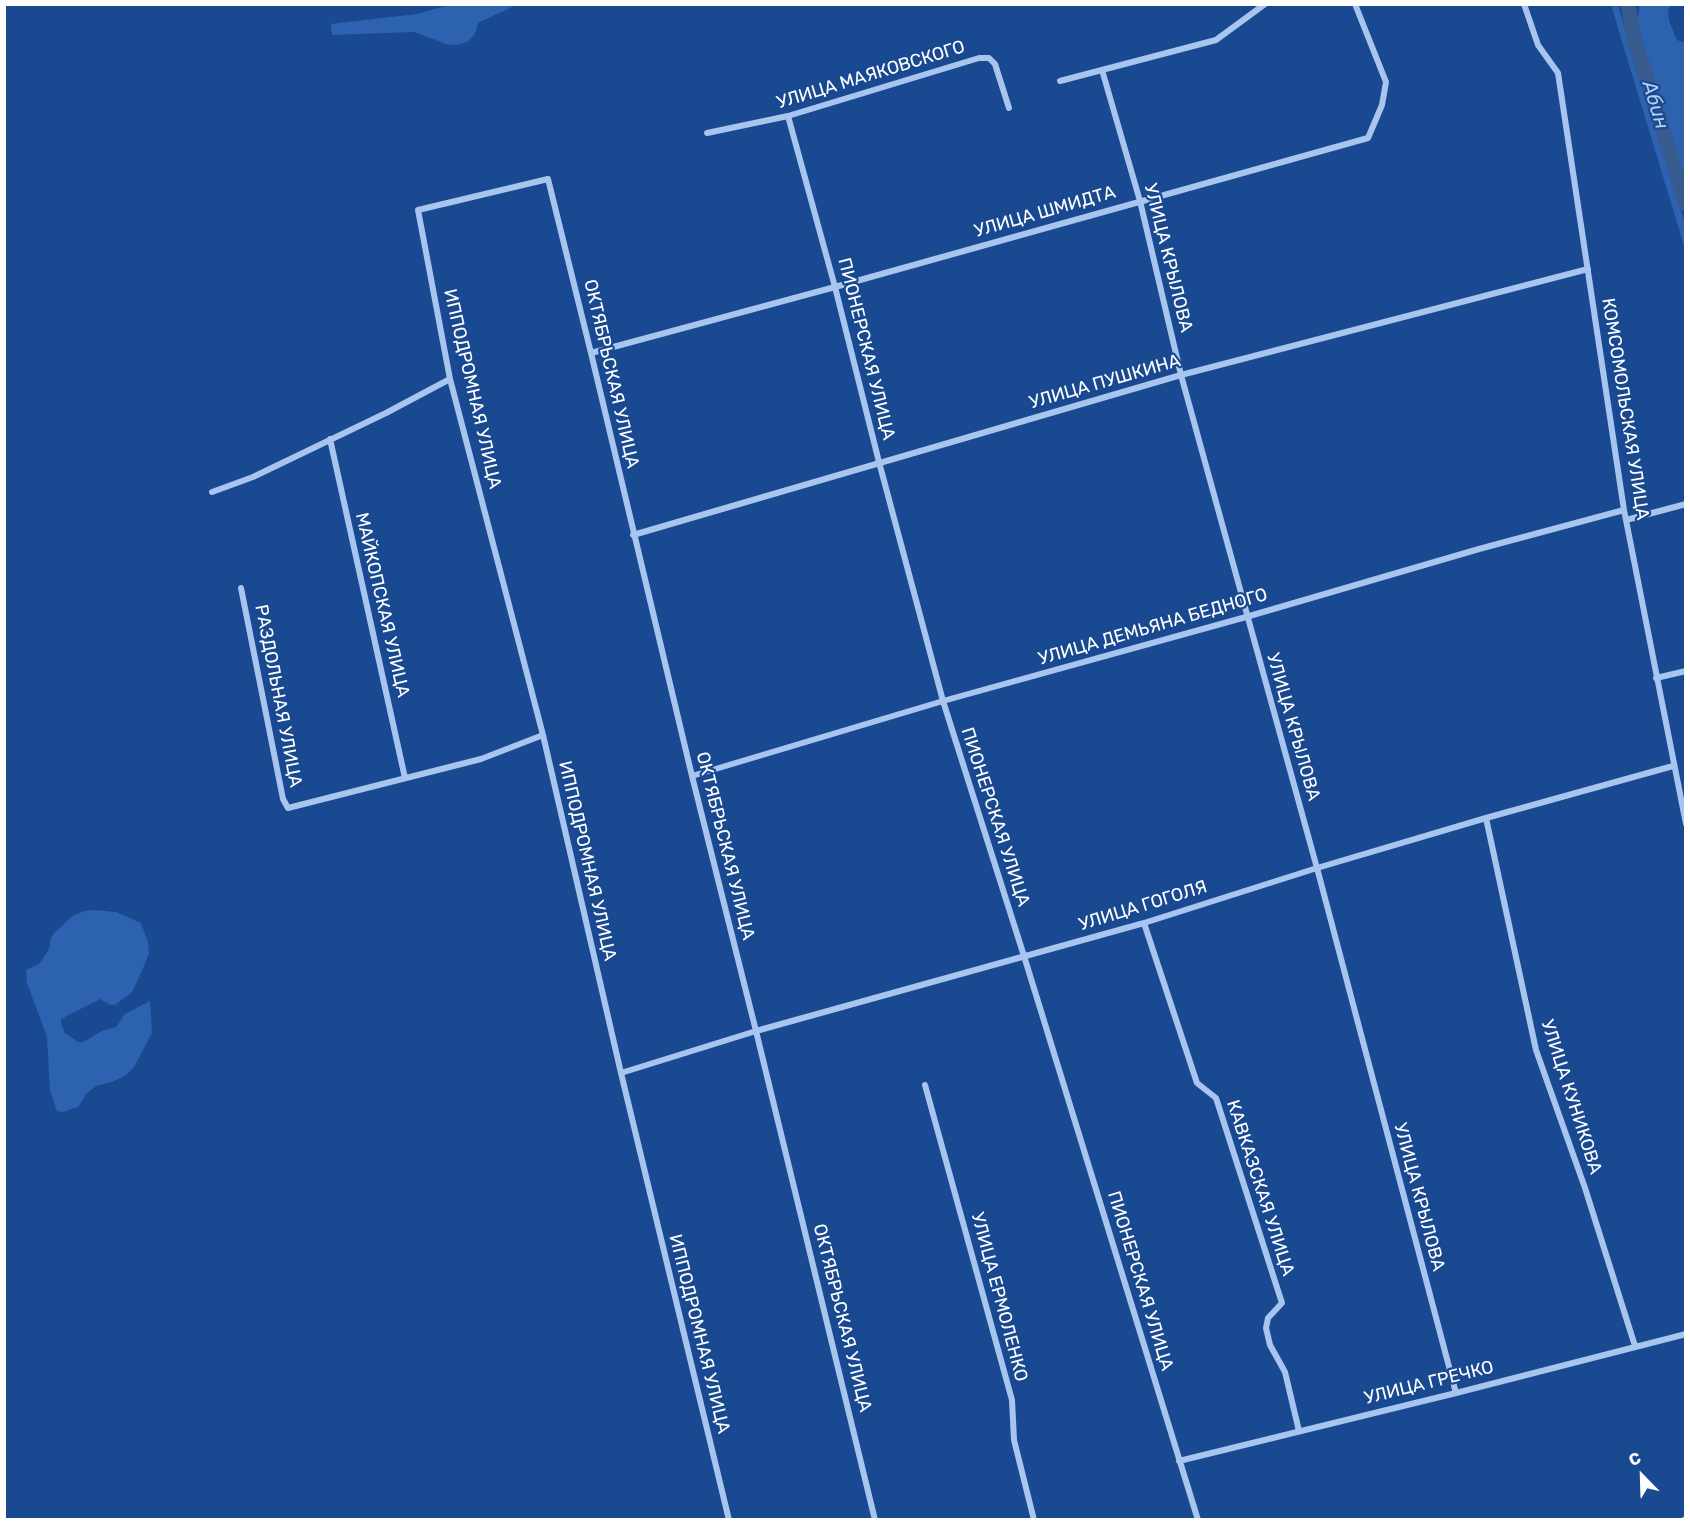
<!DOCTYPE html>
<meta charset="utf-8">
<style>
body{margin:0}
#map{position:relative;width:1690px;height:1524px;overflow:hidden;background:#194991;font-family:Rubik,sans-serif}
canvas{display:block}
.frame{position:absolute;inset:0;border:6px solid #fff;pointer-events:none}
.north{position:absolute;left:1612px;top:1446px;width:60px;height:60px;-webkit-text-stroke:4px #194991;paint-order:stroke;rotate:337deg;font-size:16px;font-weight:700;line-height:24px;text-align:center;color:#fff}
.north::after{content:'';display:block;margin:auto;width:21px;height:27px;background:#fff;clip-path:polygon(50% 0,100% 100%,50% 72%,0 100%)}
</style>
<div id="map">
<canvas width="1690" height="1524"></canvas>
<div class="frame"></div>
<div class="north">С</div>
</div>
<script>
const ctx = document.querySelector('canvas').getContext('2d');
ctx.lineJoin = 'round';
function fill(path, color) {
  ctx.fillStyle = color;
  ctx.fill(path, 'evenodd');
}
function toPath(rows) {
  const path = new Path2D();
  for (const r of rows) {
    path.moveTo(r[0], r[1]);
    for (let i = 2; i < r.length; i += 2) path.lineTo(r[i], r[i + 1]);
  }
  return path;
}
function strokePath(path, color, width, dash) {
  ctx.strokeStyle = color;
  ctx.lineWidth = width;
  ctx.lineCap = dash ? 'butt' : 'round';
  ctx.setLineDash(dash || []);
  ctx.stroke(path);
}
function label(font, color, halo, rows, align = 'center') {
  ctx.font = font + ' Rubik,sans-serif';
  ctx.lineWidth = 4.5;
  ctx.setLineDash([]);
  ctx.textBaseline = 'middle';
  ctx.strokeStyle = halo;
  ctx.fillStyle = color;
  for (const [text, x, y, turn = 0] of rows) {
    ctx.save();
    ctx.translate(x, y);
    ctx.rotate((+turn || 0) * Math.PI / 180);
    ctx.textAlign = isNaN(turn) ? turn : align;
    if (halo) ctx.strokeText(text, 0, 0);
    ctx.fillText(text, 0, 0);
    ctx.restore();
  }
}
const green = toPath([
 [449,5,516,5,478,23,475,34,467,42,457,45,446,44,414,32,332,35,331,24,417,14],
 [1611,5,1618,5,1636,69,1655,123,1685,223,1685,249],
 [1639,5,1671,5,1668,10,1669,21,1677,40,1685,43,1685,194,1636,23,1639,13],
 [95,910,116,912,141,923,148,942,149,953,142,971,132,992,115,1005,110,1005,100,999,61,1019,61,1024,65,1033,78,1042,83,1042,102,1031,116,1027,125,1014,150,1001,152,1033,134,1067,126,1075,112,1082,96,1086,87,1093,78,1107,63,1112,57,1111,50,1091,47,1037,27,983,26,970,40,963,49,949,51,938,54,933,74,915,84,911]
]);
const river = toPath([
 [1628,4,1633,35,1686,204]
]);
const minor = toPath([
 [1524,4,1538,45,1558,73,1624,510,1686,824],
 [1102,70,1140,201,1181,375,1317,868,1456,1393],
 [1060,81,1216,40,1265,4],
 [788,116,835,287,879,462,943,701,1024,956,1198,1520],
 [707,133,788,116,979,58,989,58,995,64,1009,108],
 [591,353,835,287,1368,138,1382,105,1386,82,1355,4],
 [330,439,405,778],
 [212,492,253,477,386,413,450,379],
 [1626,520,1686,504],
 [633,535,1181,375,1588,269],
 [241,588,283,799,288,808,481,759,543,735],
 [1656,678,1686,671],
 [692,776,943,701,1246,617,1479,549,1624,510],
 [1486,818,1536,1050,1585,1188,1635,1346],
 [1144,923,1197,1083,1216,1098,1282,1303,1268,1318,1266,1328,1270,1345,1285,1372,1299,1431],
 [621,1073,756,1031,1144,923,1317,868,1486,818,1673,766],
 [925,1085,1012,1400,1014,1440,1034,1520],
 [1179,1461,1456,1393,1686,1334],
 [729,1520,621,1073,543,735,450,379,418,210,548,179,591,353,692,776,756,1031,875,1520],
 [1684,1520,1686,1519]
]);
const streetNames = [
 ["УЛИЦА МАЯКОВСКОГО",871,75,-17],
 ["УЛИЦА ШМИДТА",1045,212,-16],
 ["УЛИЦА КРЫЛОВА",1168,258,76],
 ["ПИОНЕРСКАЯ УЛИЦА",866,349,76],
 ["ОКТЯБРЬСКАЯ УЛИЦА",611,374,77],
 ["УЛИЦА ПУШКИНА",1105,382,-16],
 ["ИППОДРОМНАЯ УЛИЦА",472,389,77],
 ["КОМСОМОЛЬСКАЯ УЛИЦА",1625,409,81],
 ["МАЙКОПСКАЯ УЛИЦА",382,605,77],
 ["УЛИЦА ДЕМЬЯНА БЕДНОГО",1153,627,-16],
 ["РАЗДОЛЬНАЯ УЛИЦА",278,696,79],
 ["УЛИЦА КРЫЛОВА",1293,727,74],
 ["ПИОНЕРСКАЯ УЛИЦА",995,817,72],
 ["ОКТЯБРЬСКАЯ УЛИЦА",725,846,76],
 ["ИППОДРОМНАЯ УЛИЦА",587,861,77],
 ["УЛИЦА ГОГОЛЯ",1143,906,-17],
 ["УЛИЦА КУНИКОВА",1571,1097,72],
 ["КАВКАЗСКАЯ УЛИЦА",1260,1188,72],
 ["УЛИЦА КРЫЛОВА",1419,1197,75],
 ["ПИОНЕРСКАЯ УЛИЦА",1140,1281,73],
 ["УЛИЦА ЕРМОЛЕНКО",999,1297,75],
 ["ОКТЯБРЬСКАЯ УЛИЦА",842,1318,76],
 ["ИППОДРОМНАЯ УЛИЦА",699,1334,76],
 ["УЛИЦА ГРЕЧКО",1429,1383,-14]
];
const waterNames = [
 ["Абин",1655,105,73]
];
fill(green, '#2c62af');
strokePath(river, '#375a8f', 15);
strokePath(minor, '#a8c5ef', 6);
label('18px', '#fff', '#194991', streetNames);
label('italic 20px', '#b4d0f6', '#194991', waterNames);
</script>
